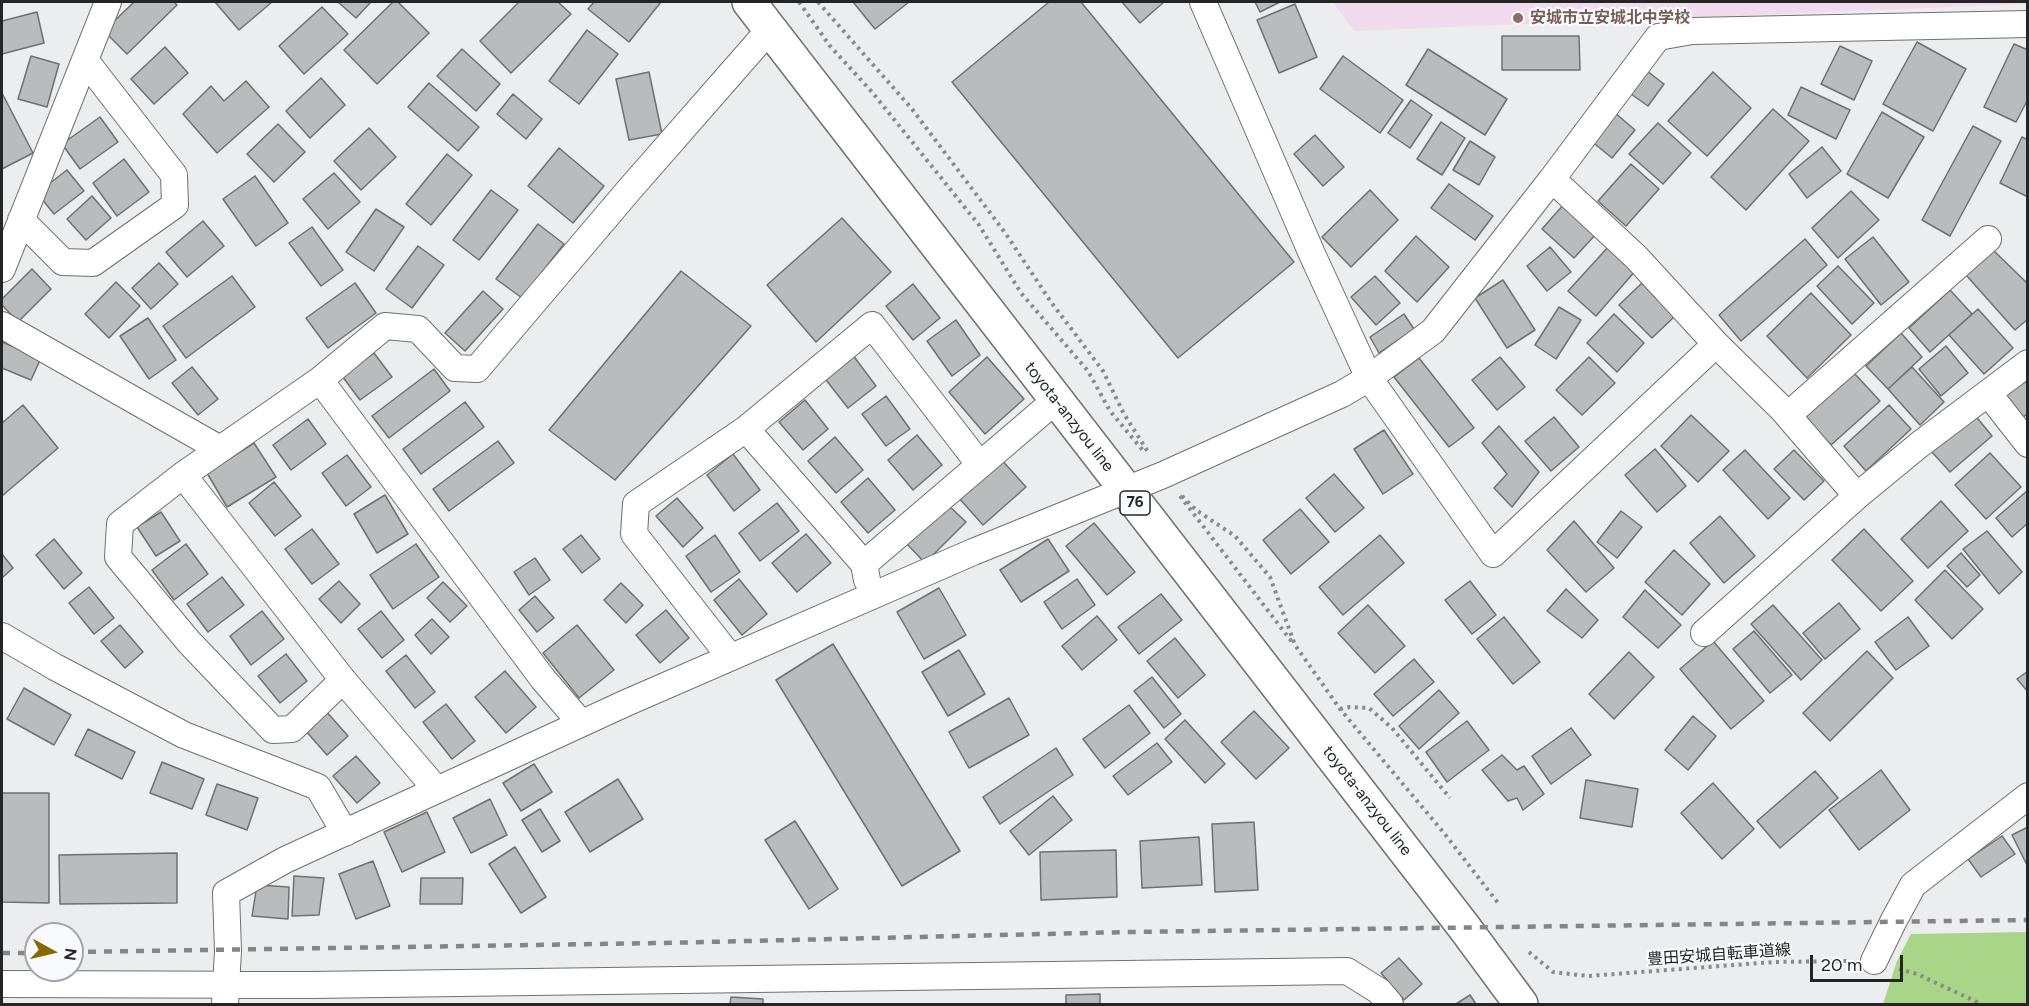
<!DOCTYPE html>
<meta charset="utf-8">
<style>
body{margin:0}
#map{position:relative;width:2029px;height:1006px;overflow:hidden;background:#ecedef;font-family:Figtree,sans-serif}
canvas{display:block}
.frame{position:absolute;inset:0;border:3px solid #252526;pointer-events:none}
.north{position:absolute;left:24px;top:922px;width:60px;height:60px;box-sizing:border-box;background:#f9fafd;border:2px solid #a4a5a7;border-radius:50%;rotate:98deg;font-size:16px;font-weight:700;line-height:24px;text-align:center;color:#252526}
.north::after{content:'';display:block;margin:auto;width:21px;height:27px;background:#886905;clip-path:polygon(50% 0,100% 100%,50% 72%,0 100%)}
.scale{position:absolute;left:1810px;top:955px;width:93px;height:27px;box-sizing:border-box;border:3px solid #252526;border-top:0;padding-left:8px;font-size:18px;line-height:21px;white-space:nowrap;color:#252526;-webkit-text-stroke:4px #f9fafd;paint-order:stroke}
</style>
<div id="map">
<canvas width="2029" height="1006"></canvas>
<div class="frame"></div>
<div class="north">N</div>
<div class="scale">20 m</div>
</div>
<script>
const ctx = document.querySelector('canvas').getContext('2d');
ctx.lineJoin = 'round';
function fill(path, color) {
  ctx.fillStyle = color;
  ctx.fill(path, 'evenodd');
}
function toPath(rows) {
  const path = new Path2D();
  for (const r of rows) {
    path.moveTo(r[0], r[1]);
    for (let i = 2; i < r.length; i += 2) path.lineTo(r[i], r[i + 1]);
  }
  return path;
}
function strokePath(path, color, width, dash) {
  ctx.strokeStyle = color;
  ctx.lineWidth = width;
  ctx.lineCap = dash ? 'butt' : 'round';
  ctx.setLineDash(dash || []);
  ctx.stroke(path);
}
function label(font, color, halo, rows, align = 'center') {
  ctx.font = font + ' Figtree,"Noto Sans JP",sans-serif';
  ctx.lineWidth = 4.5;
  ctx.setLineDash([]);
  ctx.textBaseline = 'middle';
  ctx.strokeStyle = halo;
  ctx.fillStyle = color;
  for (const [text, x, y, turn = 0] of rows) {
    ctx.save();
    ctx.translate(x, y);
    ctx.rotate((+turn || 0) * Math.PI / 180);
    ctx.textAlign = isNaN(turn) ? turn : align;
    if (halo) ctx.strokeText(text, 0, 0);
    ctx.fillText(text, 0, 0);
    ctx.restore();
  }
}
const education = toPath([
 [1333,2,2027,2,2028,4,1354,31]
]);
const green = toPath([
 [2027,932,2027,1004,1883,1004,1897,961,1911,934]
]);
const building = toPath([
 [134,2,174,2,177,5,127,54,104,31,134,2],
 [215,2,272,2,239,30,215,2],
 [338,2,371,2,356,18,338,2],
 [393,2,398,2,429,33,377,84,344,50,393,2],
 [519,2,558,2,571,14,511,73,480,41,519,2],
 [594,2,661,2,629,42,588,9,594,2],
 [853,2,909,2,875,29,853,2],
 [1049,2,1081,2,1294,262,1178,358,952,82,1049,2],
 [1122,2,1164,2,1140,23,1122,2],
 [1255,2,1280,2,1260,12,1255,2],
 [1295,4,1317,57,1279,73,1257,20,1295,4],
 [322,7,348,34,304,74,279,46,322,7],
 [37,12,44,43,2,54,2,21,37,12],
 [587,30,618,54,579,104,549,81,587,30],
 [1502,36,1579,36,1580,70,1502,70,1502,36],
 [1917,42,1966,69,1933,131,1883,104,1917,42],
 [2014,44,2028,50,2028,99,2016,122,1984,107,2014,44],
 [1840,46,1872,61,1854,100,1821,84,1840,46],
 [165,47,188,73,154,104,131,79,165,47],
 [462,49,500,84,476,111,437,76,462,49],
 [1428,49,1507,99,1485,135,1406,85,1428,49],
 [31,56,59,64,47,107,18,99,31,56],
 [1343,56,1403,100,1380,133,1320,89,1343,56],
 [1647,71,1664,84,1648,106,1631,94,1647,71],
 [649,72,662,134,629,140,616,79,649,72],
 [1713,72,1751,108,1707,156,1668,121,1713,72],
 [321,78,345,105,310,138,286,111,321,78],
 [246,81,269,107,217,153,183,114,211,86,224,101,246,81],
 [429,83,479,127,458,151,408,107,429,83],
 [1801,87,1850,110,1836,139,1788,115,1801,87],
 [2,93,33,153,2,169,2,93],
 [513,94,542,119,526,139,497,114,513,94],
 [1411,100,1432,115,1410,148,1388,133,1411,100],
 [1773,109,1809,141,1746,210,1711,177,1773,109],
 [1614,112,1635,130,1612,158,1590,140,1614,112],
 [1882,112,1924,137,1888,198,1847,174,1882,112],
 [100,117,118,142,80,169,62,144,100,117],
 [1441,122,1465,138,1442,175,1417,159,1441,122],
 [1658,123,1691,153,1663,184,1629,154,1658,123],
 [278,124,305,152,274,182,247,154,278,124],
 [1973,126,2001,141,1950,236,1922,220,1973,126],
 [369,128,396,157,361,190,334,161,369,128],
 [1315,135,1344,167,1323,186,1294,154,1315,135],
 [2022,137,2028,140,2028,197,2000,183,2022,137],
 [1470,141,1495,157,1479,185,1453,170,1470,141],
 [1822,147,1841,171,1807,198,1789,174,1822,147],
 [559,148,604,186,573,223,528,186,559,148],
 [447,154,472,175,431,225,406,204,447,154],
 [124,159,149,192,117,216,93,183,124,159],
 [1631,164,1659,189,1626,226,1598,201,1631,164],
 [67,170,84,191,54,214,37,193,67,170],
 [334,173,360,202,328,229,303,199,334,173],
 [255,176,288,223,256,246,223,199,255,176],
 [1449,184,1493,216,1475,240,1431,208,1449,184],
 [491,190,518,210,479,260,453,240,491,190],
 [1370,190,1398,220,1351,267,1322,237,1370,190],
 [1851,191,1879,220,1838,258,1812,228,1851,191],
 [92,196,111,218,86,240,67,219,92,196],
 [1565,203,1597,233,1574,258,1542,229,1565,203],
 [376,209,404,227,374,271,346,252,376,209],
 [842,218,891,272,816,342,767,285,842,218],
 [203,221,224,246,187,277,166,252,203,221],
 [538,224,564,244,522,298,496,279,538,224],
 [312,227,343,270,321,286,289,243,312,227],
 [1416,236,1449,267,1417,302,1385,271,1416,236],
 [1873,237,1909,282,1881,305,1845,259,1873,237],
 [1805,239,1827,265,1741,341,1719,315,1805,239],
 [1610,245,1637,269,1596,316,1568,291,1610,245],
 [418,246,444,265,412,308,386,289,418,246],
 [1550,247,1571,272,1547,291,1527,266,1550,247],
 [1993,250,2028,284,2028,319,2015,330,1966,275,1993,250],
 [159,263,178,284,151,309,132,288,159,263],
 [1838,266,1874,303,1852,324,1817,286,1838,266],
 [32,269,51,289,18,322,2,305,2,299,32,269],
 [681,271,751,326,615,480,549,430,681,271],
 [232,276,255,307,186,358,163,326,232,276],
 [1375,276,1400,303,1376,325,1351,297,1375,276],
 [1503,280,1535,330,1507,348,1475,298,1503,280],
 [116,282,140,306,109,338,85,314,116,282],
 [355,283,376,313,328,348,306,318,355,283],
 [1642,283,1674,317,1652,338,1619,305,1642,283],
 [913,284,940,318,913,340,886,306,913,284],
 [1950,290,1972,314,1930,352,1909,328,1950,290],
 [483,291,503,309,465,351,445,333,483,291],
 [1811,293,1851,335,1807,378,1767,336,1811,293],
 [1559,307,1581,320,1556,359,1535,345,1559,307],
 [1978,309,2013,348,1984,374,1949,335,1978,309],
 [1404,314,1414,329,1379,353,1370,337,1404,314],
 [1614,314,1644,343,1617,372,1587,343,1614,314],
 [148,318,176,360,149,379,120,336,148,318],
 [956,320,980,355,952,376,927,341,956,320],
 [1901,333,1922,357,1888,389,1866,366,1901,333],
 [2,342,41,358,31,380,2,368,2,342],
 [1946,346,1968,373,1941,396,1919,369,1946,346],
 [374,353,392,377,360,400,342,376,374,353],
 [852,354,876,386,848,408,823,376,852,354],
 [987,357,1024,399,985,434,949,392,987,357],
 [1500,357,1525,387,1497,410,1472,380,1500,357],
 [1589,357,1615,383,1582,415,1556,390,1589,357],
 [1419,358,1474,428,1449,447,1394,377,1419,358],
 [192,367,218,399,198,415,172,383,192,367],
 [1912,367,1944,402,1920,425,1888,389,1912,367],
 [434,369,450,391,389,438,372,416,434,369],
 [1854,373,1880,401,1831,445,1805,417,1854,373],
 [2025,381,2028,385,2028,414,2021,418,2005,394,2025,381],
 [886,396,910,429,886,446,862,414,886,396],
 [805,400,828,429,803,450,779,422,805,400],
 [465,402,484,427,421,474,403,449,465,402],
 [23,405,58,448,2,496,2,423,23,405],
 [1889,405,1911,429,1866,471,1844,446,1889,405],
 [1974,414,1992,436,1950,472,1931,451,1974,414],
 [1691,415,1729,451,1698,482,1661,446,1691,415],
 [1554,417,1579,447,1551,471,1525,441,1554,417],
 [308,419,326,444,291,470,273,445,308,419],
 [1499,426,1539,472,1512,507,1494,488,1507,474,1482,443,1499,426],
 [1384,430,1413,474,1383,494,1354,449,1384,430],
 [917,435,942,465,913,490,888,460,917,435],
 [835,437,863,470,836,493,808,461,835,437],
 [498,441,514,463,449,511,433,489,498,441],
 [254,443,276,477,227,507,207,473,254,443],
 [1655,449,1686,486,1657,512,1625,475,1655,449],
 [1745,450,1790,498,1768,519,1723,470,1745,450],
 [1794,450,1824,481,1804,500,1774,469,1794,450],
 [1990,453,2021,487,1986,519,1955,485,1990,453],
 [733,454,760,490,734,511,707,475,733,454],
 [347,455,371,487,346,506,322,473,347,455],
 [1000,458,1026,487,983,525,958,497,1000,458],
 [1334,474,1364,508,1335,532,1306,498,1334,474],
 [868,478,895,510,868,533,841,502,868,478],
 [274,482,301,516,275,536,249,503,274,482],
 [2028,490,2028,523,2012,537,1996,518,2028,490],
 [385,495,408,534,377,553,354,514,385,495],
 [677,498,703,528,683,547,656,516,677,498],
 [1941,501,1968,531,1928,568,1901,539,1941,501],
 [777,503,799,531,760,561,739,533,777,503],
 [947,504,966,522,925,563,907,544,947,504],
 [1300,509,1329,542,1291,574,1263,540,1300,509],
 [1621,511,1642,527,1617,558,1597,542,1621,511],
 [161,512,180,541,156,556,137,527,161,512],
 [1720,516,1755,556,1724,583,1690,543,1720,516],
 [1574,521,1614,568,1586,592,1547,550,1574,521],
 [1094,523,1135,572,1107,595,1066,546,1094,523],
 [312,529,339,564,312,584,285,549,312,529],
 [1864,529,1913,581,1881,611,1832,560,1864,529],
 [1987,531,2022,572,1999,594,1963,549,1987,531],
 [806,534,831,563,797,592,772,563,806,534],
 [581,535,600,559,582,573,563,549,581,535],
 [715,535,740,572,711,592,686,556,715,535],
 [1380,535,1404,563,1343,615,1319,587,1380,535],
 [54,539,82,573,64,589,36,555,54,539],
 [1048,539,1069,571,1021,602,1000,570,1048,539],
 [186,544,208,574,174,600,152,570,186,544],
 [416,544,439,577,393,609,370,575,416,544],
 [1674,550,1710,584,1682,615,1645,582,1674,550],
 [1961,553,1980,575,1967,587,1947,566,1961,553],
 [2,554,13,568,2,578,2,554],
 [535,558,550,580,529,595,514,572,535,558],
 [1945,570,1983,609,1952,639,1915,600,1945,570],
 [222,577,244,605,208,632,187,604,222,577],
 [739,579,767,614,742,635,714,600,739,579],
 [1077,579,1095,605,1062,629,1044,602,1077,579],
 [339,581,360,604,341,623,319,599,339,581],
 [1470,581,1496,615,1472,634,1445,600,1470,581],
 [443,582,467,606,450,622,427,598,443,582],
 [621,583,643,605,626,623,604,600,621,583],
 [89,587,114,618,94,634,69,603,89,587],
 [939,588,966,635,924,659,897,612,939,588],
 [1566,589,1598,620,1582,638,1547,611,1566,589],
 [1645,590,1681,625,1658,648,1623,617,1645,590],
 [1161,594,1182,620,1139,654,1118,627,1161,594],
 [535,596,554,618,537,632,519,610,535,596],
 [1839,603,1860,629,1825,659,1803,633,1839,603],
 [1368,605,1405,646,1375,673,1338,633,1368,605],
 [1773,605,1822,660,1801,680,1751,624,1773,605],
 [666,610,689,638,660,663,636,635,666,610],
 [262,611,284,639,251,665,230,636,262,611],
 [381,611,404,640,382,658,358,629,381,611],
 [1097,616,1117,640,1082,670,1062,646,1097,616],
 [1504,617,1540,662,1513,684,1477,639,1504,617],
 [1908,617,1929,646,1896,670,1875,642,1908,617],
 [432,619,449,637,431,654,415,635,432,619],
 [120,625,143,652,125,668,101,641,120,625],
 [577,625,614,670,579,698,543,653,577,625],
 [1754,631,1792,675,1770,693,1733,649,1754,631],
 [1175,638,1205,675,1178,698,1147,661,1175,638],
 [1713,641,1764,701,1731,729,1680,669,1713,641],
 [833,644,960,851,902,886,776,680,833,644],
 [959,650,985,694,948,716,922,672,959,650],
 [1867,651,1893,678,1830,741,1803,713,1867,651],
 [1629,652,1654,677,1614,719,1589,694,1629,652],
 [286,654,307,681,280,703,258,676,286,654],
 [406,655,435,692,415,708,386,671,406,655],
 [1414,659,1434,682,1393,716,1374,694,1414,659],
 [505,671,536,707,506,733,475,697,505,671],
 [2028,671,2028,692,2017,679,2028,671],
 [1152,677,1181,714,1164,728,1134,691,1152,677],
 [24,688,71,715,54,745,7,719,24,688],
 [1439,690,1459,713,1419,749,1399,726,1439,690],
 [1009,698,1029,735,969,768,949,732,1009,698],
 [446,704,475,741,452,759,423,722,446,704],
 [1129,705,1150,733,1105,768,1083,739,1129,705],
 [325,710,348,736,327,755,304,729,325,710],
 [1254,711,1289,748,1256,779,1221,742,1254,711],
 [1693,716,1716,736,1688,770,1665,750,1693,716],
 [1185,720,1225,764,1205,783,1165,739,1185,720],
 [1467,721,1489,750,1447,782,1426,752,1467,721],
 [1571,728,1591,755,1551,784,1532,756,1571,728],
 [88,729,135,752,122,779,75,755,88,729],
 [1157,743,1172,762,1128,795,1113,776,1157,743],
 [1056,748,1073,775,1000,824,983,797,1056,748],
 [1502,755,1517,770,1524,766,1544,794,1523,810,1517,798,1508,801,1482,770,1502,755],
 [356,756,380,783,357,803,333,776,356,756],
 [162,762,204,779,192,809,150,793,162,762],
 [534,764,552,792,521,811,503,783,534,764],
 [1881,770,1910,810,1859,850,1829,810,1881,770],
 [1815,771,1838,798,1780,848,1757,821,1815,771],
 [618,779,643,819,590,852,565,812,618,779],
 [1586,780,1638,789,1632,827,1580,818,1586,780],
 [1713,783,1754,829,1722,859,1681,813,1713,783],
 [217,784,258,798,247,830,206,815,217,784],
 [2,793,49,793,49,903,2,902,2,793],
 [1053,796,1072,820,1029,855,1010,831,1053,796],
 [490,799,507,835,471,853,453,818,490,799],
 [540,809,560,841,542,852,522,820,540,809],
 [427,812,445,852,402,872,384,832,427,812],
 [795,821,838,889,809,909,765,840,795,821],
 [1254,822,1258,890,1215,892,1212,824,1254,822],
 [2028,827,2028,865,2027,865,2012,835,2028,827],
 [2002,836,2015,854,1981,877,1968,859,2002,836],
 [1199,837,1202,885,1142,888,1140,841,1199,837],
 [515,847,546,897,521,913,489,864,515,847],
 [1116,850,1117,897,1041,900,1040,852,1116,850],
 [177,853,177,903,60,904,59,855,177,853],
 [373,861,390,906,356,919,339,874,373,861],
 [294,876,324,878,319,915,292,916,294,876],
 [421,878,463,878,462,904,420,904,421,878],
 [257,885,289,887,288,919,252,916,257,885],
 [1399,958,1422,984,1404,1000,1381,973,1399,958],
 [1100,994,1100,1004,1066,1004,1066,995,1100,994],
 [1470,995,1476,1004,1456,1004,1470,995],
 [731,997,763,999,763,1004,730,1004,731,997]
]);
const path = toPath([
 [799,2,830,46,872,92,979,225,1021,293,1088,371,1110,411,1145,453],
 [818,2,912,109,1006,234,1051,302,1103,371,1124,414,1148,452],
 [1180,496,1292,642],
 [1182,496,1196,510,1235,536,1270,577,1295,645,1340,709,1444,833,1498,903],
 [1340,709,1350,707,1369,708,1392,728,1450,798],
 [1529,952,1553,972,1588,976,1774,962,1848,961],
 [1899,969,1917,974,1981,1004]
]);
const street = toPath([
 [1203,2,1312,254,1369,378,1493,554,1716,344],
 [1552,179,1636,257,1716,344,1783,410,1857,496,1919,445,2028,363],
 [21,220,63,262,93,263,175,205,174,175,85,60],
 [2,269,108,2],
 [2,325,220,449],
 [320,380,385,326,418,329,455,368,477,369,629,190,770,29],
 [1988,393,2028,444],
 [1788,415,1988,239],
 [183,475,120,524,118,557,189,642,273,730,292,729,343,680],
 [864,564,746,429,872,325,980,465],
 [867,580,864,564,1056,400],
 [1704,633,1857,496],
 [2,636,55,667,184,735,318,787,345,833],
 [730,657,634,534,636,504,746,429],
 [436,789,343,680,183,475,320,380,543,679,581,723],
 [1874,961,1893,922,1913,885,2028,796],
 [2,984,310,985,1347,971,1379,991,1390,1004],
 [225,1004,228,951,226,893,285,860,626,703,973,552,1163,475,1342,394,1369,378,1433,331,1552,179,1658,37,1692,31,2028,24]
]);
const primary = toPath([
 [749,2,1464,927,1521,1004]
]);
const rail = toPath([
 [72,952,664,943,1128,932,2028,920],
 [2,953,36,953]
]);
const markers = [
 [1518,18,6,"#8d6e63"]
];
const shields = [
 [1135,503,30]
];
const shieldNames = [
 ["76",1135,503]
];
const educationNames = [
 ["安城市立安城北中学校",1530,18]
];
const streetNames = [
 ["toyota-anzyou line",1069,417,52],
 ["toyota-anzyou line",1367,801,52],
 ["豊田安城自転車道線",1719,955,-4]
];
fill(education, '#f0dcec');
fill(green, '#a9d589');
fill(building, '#babbbd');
strokePath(building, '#6f7072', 1.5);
strokePath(street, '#707073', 28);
strokePath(primary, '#707073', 36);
strokePath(path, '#898a8b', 4, [3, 4.5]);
strokePath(street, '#fff', 26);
strokePath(primary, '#fff', 33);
strokePath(rail, '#858586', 4.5, [8, 8]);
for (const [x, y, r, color] of markers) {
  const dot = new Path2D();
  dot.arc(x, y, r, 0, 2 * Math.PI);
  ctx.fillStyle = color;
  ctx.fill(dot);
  strokePath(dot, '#f9fafd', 2);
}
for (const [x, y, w] of shields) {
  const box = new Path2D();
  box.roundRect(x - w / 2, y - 12, w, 24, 4.5);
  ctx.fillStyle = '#f9fafd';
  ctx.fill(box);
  strokePath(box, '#252526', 1.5);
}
label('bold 15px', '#252526', null, shieldNames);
label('bold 16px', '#785e54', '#f9fafd', educationNames, 'left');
label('16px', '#252526', '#f9fafd', streetNames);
</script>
